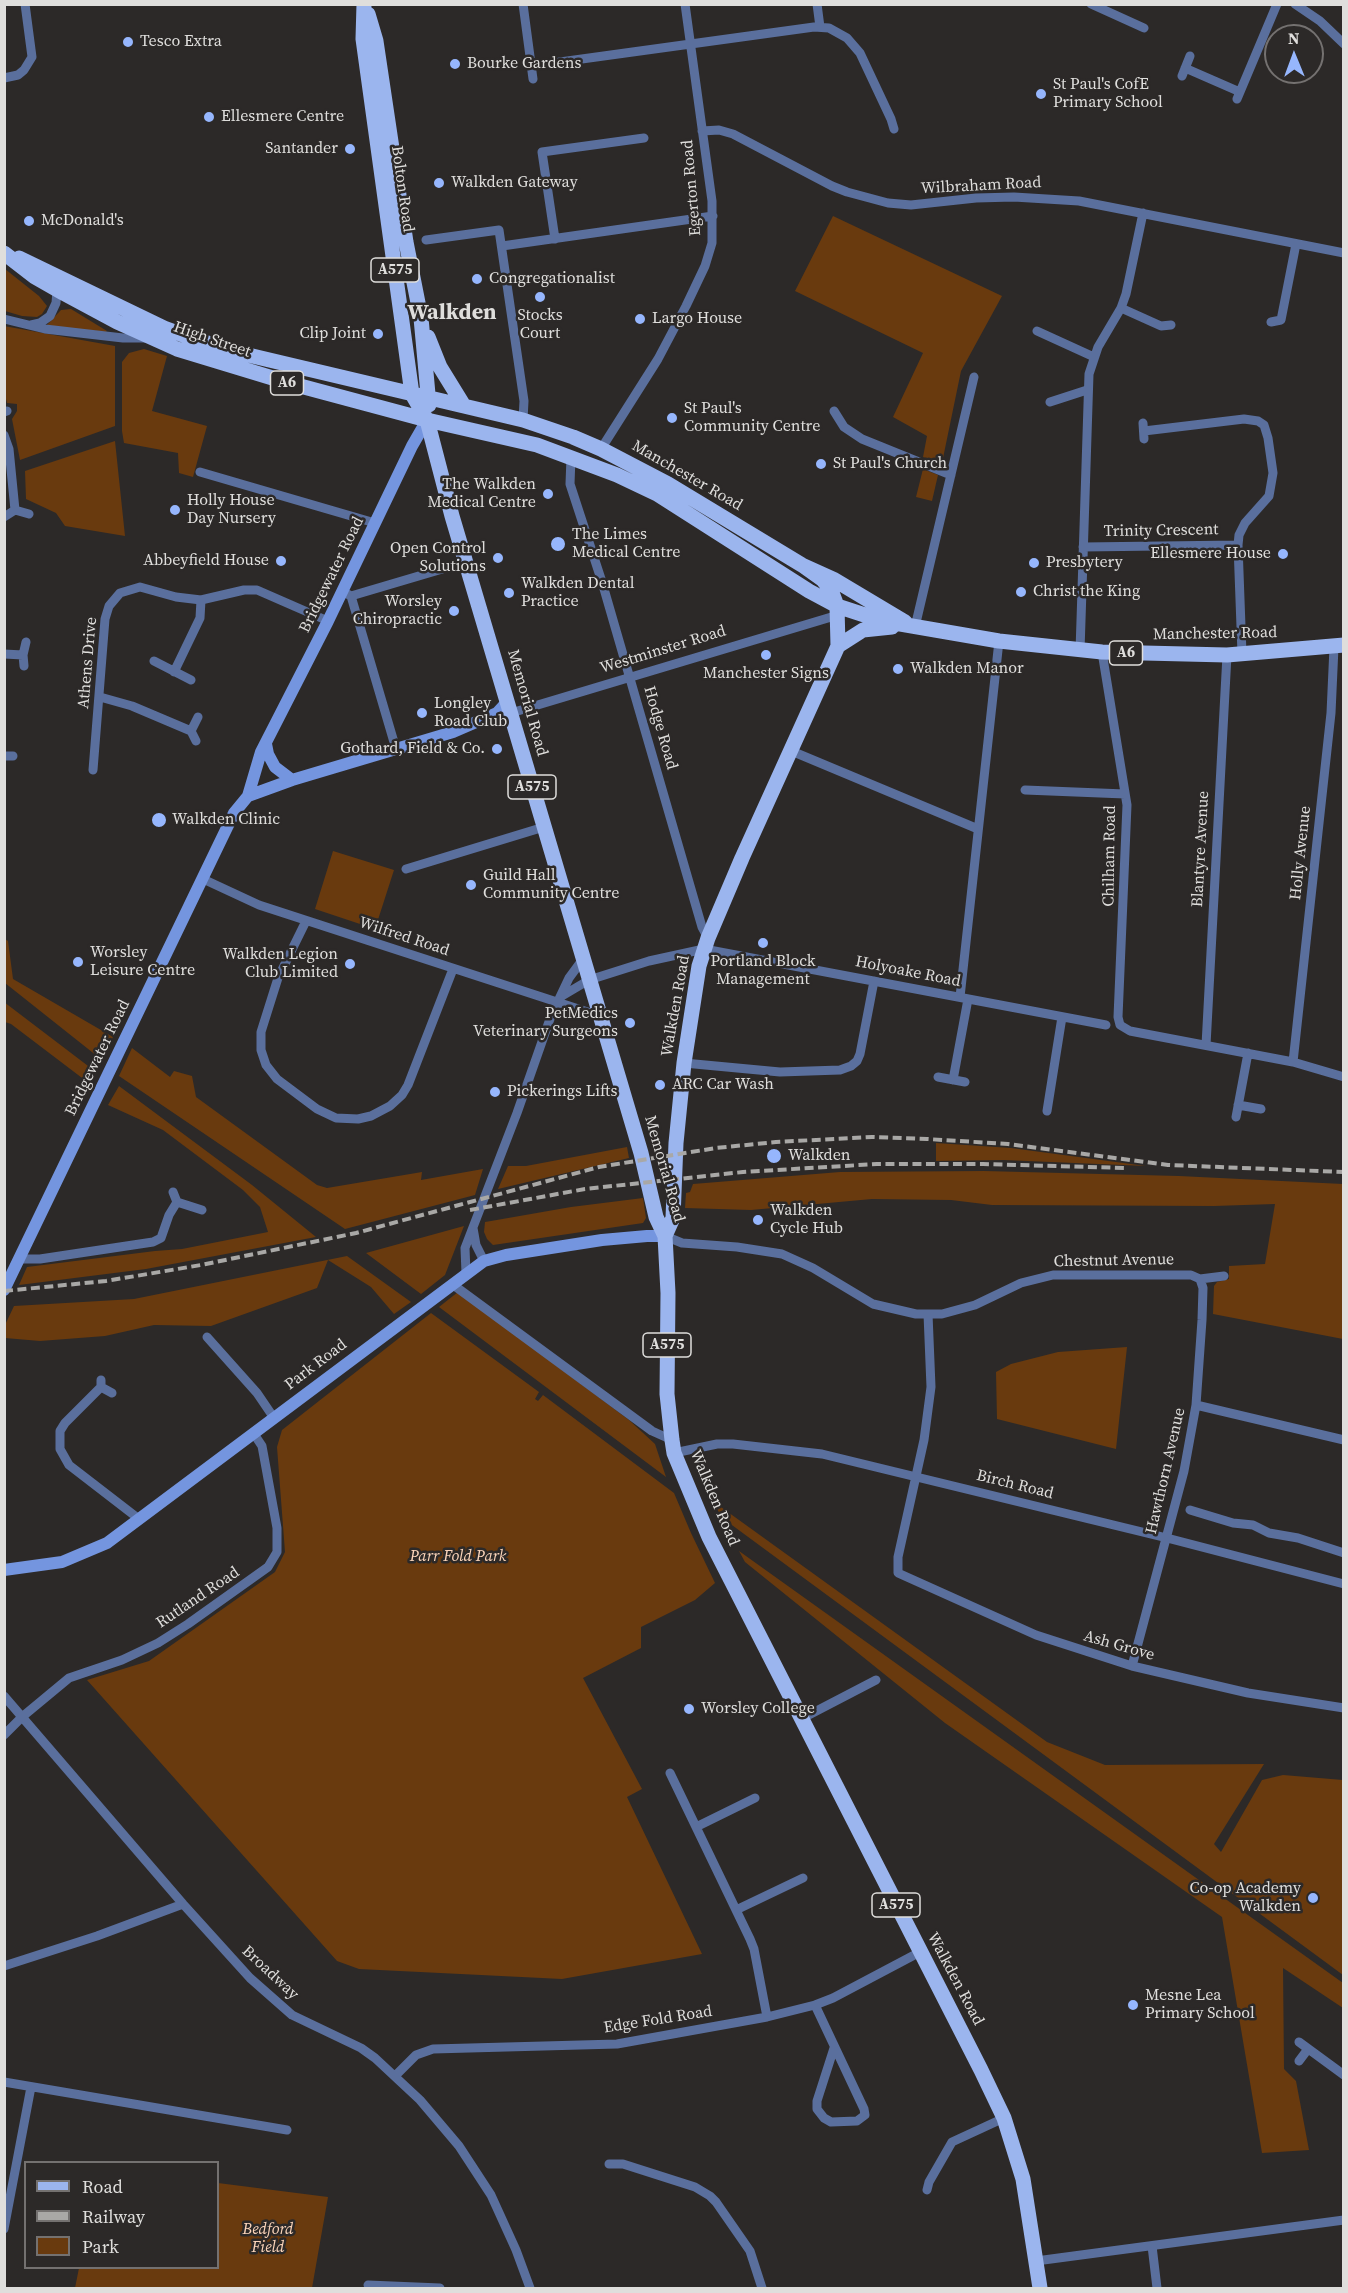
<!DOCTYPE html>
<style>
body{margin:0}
#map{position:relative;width:1348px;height:2293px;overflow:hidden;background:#2c2928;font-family:"Source Serif 4",serif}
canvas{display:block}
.frame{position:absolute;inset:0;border:6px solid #dfdedc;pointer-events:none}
.legend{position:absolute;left:24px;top:2161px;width:195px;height:108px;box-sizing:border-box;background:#2c2928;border:2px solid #747170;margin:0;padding:8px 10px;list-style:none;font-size:18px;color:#dfdedc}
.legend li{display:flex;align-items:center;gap:12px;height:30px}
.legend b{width:30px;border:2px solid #747170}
.north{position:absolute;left:1264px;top:24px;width:60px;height:60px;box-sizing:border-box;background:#2c2928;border:2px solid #747170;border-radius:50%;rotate:359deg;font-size:16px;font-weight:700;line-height:24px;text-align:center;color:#dfdedc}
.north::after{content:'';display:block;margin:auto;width:21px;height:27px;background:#96b6fd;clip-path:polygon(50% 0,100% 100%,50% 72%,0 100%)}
</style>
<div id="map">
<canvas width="1348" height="2293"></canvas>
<div class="frame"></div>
<ul class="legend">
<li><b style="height:8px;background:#9bb5ee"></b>Road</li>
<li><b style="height:8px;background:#a9a8a6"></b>Railway</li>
<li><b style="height:16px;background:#693a0e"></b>Park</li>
</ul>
<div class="north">N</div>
</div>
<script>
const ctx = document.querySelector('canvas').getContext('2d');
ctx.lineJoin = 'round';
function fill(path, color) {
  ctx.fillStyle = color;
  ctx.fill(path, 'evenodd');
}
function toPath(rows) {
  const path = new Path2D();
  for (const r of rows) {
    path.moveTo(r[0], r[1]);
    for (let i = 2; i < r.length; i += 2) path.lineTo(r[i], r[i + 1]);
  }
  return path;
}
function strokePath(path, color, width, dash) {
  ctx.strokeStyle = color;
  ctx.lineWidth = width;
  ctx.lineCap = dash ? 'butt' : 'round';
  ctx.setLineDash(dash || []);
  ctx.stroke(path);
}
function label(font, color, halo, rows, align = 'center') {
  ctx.font = font + ' "Source Serif 4",serif';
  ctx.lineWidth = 5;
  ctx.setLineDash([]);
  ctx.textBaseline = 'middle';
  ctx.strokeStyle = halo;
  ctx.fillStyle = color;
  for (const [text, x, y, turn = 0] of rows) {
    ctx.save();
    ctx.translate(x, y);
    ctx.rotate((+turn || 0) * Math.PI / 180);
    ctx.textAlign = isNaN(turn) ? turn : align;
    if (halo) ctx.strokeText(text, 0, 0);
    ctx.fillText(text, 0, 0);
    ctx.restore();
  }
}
const green = toPath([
 [833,216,1002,296,961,371,942,463,923,457,927,436,893,417,923,353,795,291],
 [5,269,39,296,47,306,42,314,37,317,22,316,5,311],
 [71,309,107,331,106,332,46,326,61,310],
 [4,326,115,346,115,426,20,460,12,419,17,411,17,404,7,403,5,395],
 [144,349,167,356,152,411,207,426,193,477,179,473,178,453,124,443,122,431,122,362,129,353],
 [115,441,125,536,65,526,56,513,26,499,25,471],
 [923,469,938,475,932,501,916,497],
 [333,851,394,870,375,929,315,909],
 [5,939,8,941,13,979,113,1037,102,1060,5,983],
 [4,1002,96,1072,90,1084,11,1024,5,1022],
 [132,1048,170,1077,174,1071,192,1076,196,1097,317,1185,327,1188,422,1172,421,1180,483,1169,475,1195,345,1229,119,1076],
 [119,1086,252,1185,316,1237,146,1269,19,1285,27,1267,155,1251,182,1249,268,1232,260,1207,243,1190,163,1130,108,1105],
 [936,1143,1011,1148,1146,1166,1003,1160,936,1161],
 [627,1147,629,1158,498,1189,508,1166,526,1166],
 [984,1171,1179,1176,1343,1184,1343,1339,1213,1314,1214,1286,1217,1282,1229,1279,1229,1266,1265,1264,1275,1204,1214,1206,992,1205,951,1200,872,1199,751,1210,685,1208,686,1193,690,1192,693,1184,840,1172],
 [643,1198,646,1218,643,1223,493,1245,487,1239,484,1232,485,1222,491,1221,571,1207],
 [464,1226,445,1275,421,1294,366,1253],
 [347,1256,411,1302,394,1314,371,1287,328,1260,317,1288,211,1326,154,1325,105,1336,40,1341,5,1338,5,1325,14,1306,134,1299],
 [458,1292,629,1420,655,1444,666,1477,439,1307],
 [431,1313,539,1392,535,1399,538,1401,543,1395,674,1493,691,1533,715,1583,695,1600,641,1627,641,1648,583,1678,642,1789,627,1797,702,1954,562,1979,359,1969,337,1961,87,1680,149,1661,275,1572,285,1552,277,1447,282,1430],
 [1127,1347,1116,1449,997,1419,996,1372,1011,1364,1058,1352],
 [714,1502,1047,1742,1105,1765,1264,1764,1214,1844,1221,1852,1262,1780,1283,1775,1343,1780,1343,1975,721,1517],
 [739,1551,1343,1983,1343,2008,1283,1968,1284,2069,1296,2081,1309,2150,1262,2153,1222,1917,945,1723,745,1562],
 [218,2183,328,2197,312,2288,75,2288,79,2268,218,2268]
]);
const street = toPath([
 [523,4,533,79],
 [817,4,820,27],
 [1091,4,1144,28],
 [1295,4,1320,21,1344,44],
 [531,66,814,27,829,28,847,38,860,53,891,119,894,129],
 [1185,68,1240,92],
 [1182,76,1190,56],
 [4,78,18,75,24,70,32,57,25,4],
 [1237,99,1277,4],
 [702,131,719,130,733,134,832,186,847,192,888,203,911,205,976,198,1014,197,1079,201,1344,253],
 [555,239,542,152,644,138],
 [426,240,499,230,524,401,523,420],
 [502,246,713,216],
 [1121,308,1161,326,1171,325],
 [4,319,45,329,123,338,145,338],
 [1271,322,1281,320,1296,244],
 [31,325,40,323,50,316,56,303,57,290],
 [1037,331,1094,357],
 [1050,402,1087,390],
 [834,411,844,427,862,439,951,475],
 [4,412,7,411],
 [1143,423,1144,439],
 [4,435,9,449,15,510],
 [601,449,658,359,686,306,705,266,712,243,712,201,685,4],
 [571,457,570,484,602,582,702,927,708,938],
 [200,472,375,523],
 [4,517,15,510,29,514],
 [1238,545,1242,654],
 [1083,547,1238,545,1239,535,1245,523,1269,496,1273,473,1268,438,1264,425,1258,421,1244,419,1144,431],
 [342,591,351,596,396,749],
 [351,596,466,562],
 [915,627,974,377],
 [1080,651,1089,374,1098,347,1121,308,1126,294,1143,213],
 [1102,652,1127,805,1118,1017,1120,1025,1130,1031,1293,1062,1344,1077],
 [4,654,23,655],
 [154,661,191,680],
 [24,666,23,655,26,642],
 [174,672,200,618,201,600],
 [100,697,132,706,191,731],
 [511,713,838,615],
 [196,741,191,731,198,717],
 [789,750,978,829],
 [4,756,13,756],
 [93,770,105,619,109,606,120,593,140,587,176,597,201,600,244,590,257,590,328,621],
 [1025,790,1125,794],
 [406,869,544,827],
 [203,879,259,905,600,1016],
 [306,921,278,978,261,1032,261,1050,266,1065,277,1079,317,1109,336,1118,358,1119,371,1116,390,1106,402,1095,408,1085,453,969],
 [562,996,589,980,649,961,704,949,1106,1025],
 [960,997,999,641],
 [1206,1045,1227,655],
 [1293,1062,1331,713,1334,647],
 [684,1063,780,1072,840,1070,851,1066,857,1061,860,1054,874,981],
 [938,1077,965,1082],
 [953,1080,968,999],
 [1238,1105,1261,1109],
 [1047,1111,1062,1017],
 [1236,1117,1248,1053],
 [173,1192,177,1202,202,1210],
 [473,1228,476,1245,484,1261],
 [665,1236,682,1243,737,1247,782,1254,813,1268,873,1304,916,1314,942,1314,975,1305,1021,1283,1053,1275,1191,1275,1200,1279,1224,1276],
 [20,1259,40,1259,153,1242,161,1238,169,1215,177,1202],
 [466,1273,465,1248,517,1113,551,1016,569,978,583,959],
 [452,1284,652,1431,672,1440],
 [928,1314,931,1387,924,1440,898,1557,898,1573,1036,1635,1132,1666,1248,1693,1344,1708],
 [207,1337,257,1393,274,1418],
 [101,1380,101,1387,112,1393],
 [101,1387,65,1423,60,1431,60,1449,69,1465,139,1519],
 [1196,1405,1344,1440],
 [674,1453,717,1444,733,1444,822,1454,1167,1538,1344,1584],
 [1190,1510,1233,1523,1253,1525,1269,1533,1298,1538,1344,1553],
 [1132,1666,1184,1471,1196,1405,1202,1320,1203,1288,1200,1279],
 [4,1696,183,1904,250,1978,292,2015,361,2048,375,2058,420,2100,459,2146,491,2195,516,2250,530,2288],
 [801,1719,876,1680],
 [4,1735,22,1717,69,1678,122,1660,158,1643,188,1624,268,1567,277,1552,277,1528,262,1446,254,1434],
 [670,1773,750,1939,754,1949,767,2017],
 [696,1827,755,1798],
 [736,1910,803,1878],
 [4,1966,97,1936,183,1904],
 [815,2005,864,2109,865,2115,857,2121,831,2122,824,2118,817,2109,817,2101,834,2048],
 [1299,2042,1344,2075],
 [1299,2061,1308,2049],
 [396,2075,416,2055,433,2049,617,2044,767,2017,815,2005,833,1998,920,1952],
 [4,2082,287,2130],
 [609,2164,623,2164,695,2187,710,2196,716,2202,750,2251,762,2288],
 [927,2190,929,2182,952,2142,1004,2118],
 [4,2229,31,2087],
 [1152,2246,1157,2288],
 [1036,2261,1344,2220],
 [368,2285,440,2288]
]);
const secondary = toPath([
 [266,744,268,754,275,767,292,780],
 [248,796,292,780,453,732,497,713,508,701],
 [4,1290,234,813,248,796,261,752,328,621,412,446,427,420],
 [4,1570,62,1562,107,1543,484,1261,506,1255,602,1240,647,1236,665,1236]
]);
const primary = toPath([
 [364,4,363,39,412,394,427,420,452,516,641,1153,656,1217,665,1236],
 [368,14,376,41,406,242,421,318,429,405],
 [4,253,35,277,63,293,117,322,177,349,289,383,427,420,537,445,617,475,657,494,809,591,837,606,883,621,999,641,1102,652,1227,655,1344,645],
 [19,258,164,328,194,339,244,354,523,420,573,437,601,449,668,484,802,565,833,579,905,622],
 [428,337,440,367,464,406],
 [802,565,823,580,831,590,837,606,838,646,742,858,708,938,699,966,684,1063,676,1143,673,1218,665,1236,668,1293,667,1394,672,1440,674,1453,709,1537,981,2070,1004,2118,1023,2179,1040,2288],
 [838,646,863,630,892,627]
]);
const rail = toPath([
 [470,1210,585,1189,743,1172,877,1164,983,1164,1124,1168],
 [4,1291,106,1281,201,1265,356,1233,599,1167,716,1148,776,1142,872,1137,927,1139,1008,1144,1168,1165,1344,1172]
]);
const markers = [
 [128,42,6,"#96b6fd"],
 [455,64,6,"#96b6fd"],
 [1041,94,6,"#96b6fd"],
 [209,117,6,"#96b6fd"],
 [350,149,6,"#96b6fd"],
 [439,183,6,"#96b6fd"],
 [29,221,6,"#96b6fd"],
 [477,279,6,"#96b6fd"],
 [540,297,6,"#96b6fd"],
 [640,319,6,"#96b6fd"],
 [378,334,6,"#96b6fd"],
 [672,418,6,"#96b6fd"],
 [821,464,6,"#96b6fd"],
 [548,494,6,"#96b6fd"],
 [175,510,6,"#96b6fd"],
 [558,544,8,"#96b6fd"],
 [1283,554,6,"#96b6fd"],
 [498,558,6,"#96b6fd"],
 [281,561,6,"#96b6fd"],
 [1034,563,6,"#96b6fd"],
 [1021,592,6,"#96b6fd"],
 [509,593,6,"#96b6fd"],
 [454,611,6,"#96b6fd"],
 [766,655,6,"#96b6fd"],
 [898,669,6,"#96b6fd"],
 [422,713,6,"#96b6fd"],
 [497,749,6,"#96b6fd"],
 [159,820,8,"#96b6fd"],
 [471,885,6,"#96b6fd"],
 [763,943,6,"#96b6fd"],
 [78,962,6,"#96b6fd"],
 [350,964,6,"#96b6fd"],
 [630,1023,6,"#96b6fd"],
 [660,1085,6,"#96b6fd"],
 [495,1092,6,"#96b6fd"],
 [774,1156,8,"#96b6fd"],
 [758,1220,6,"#96b6fd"],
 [689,1709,6,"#96b6fd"],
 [1313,1898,6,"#96b6fd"],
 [1133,2005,6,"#96b6fd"]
];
const shields = [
 [395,270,48],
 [287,383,33],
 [1126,653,33],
 [532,787,48],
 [667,1345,48],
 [896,1905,48]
];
const shieldNames = [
 ["A575",395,270],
 ["A6",287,383],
 ["A6",1126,653],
 ["A575",532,787],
 ["A575",667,1345],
 ["A575",896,1905]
];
const poiNames = [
 ["Tesco Extra",140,42],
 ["Bourke Gardens",467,64],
 ["St Paul's CofE",1053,85],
 ["Primary School",1053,103],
 ["Ellesmere Centre",221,117],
 ["Santander",338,149,"right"],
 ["Walkden Gateway",451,183],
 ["McDonald's",41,221],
 ["Congregationalist",489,279],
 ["Stocks",540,316,"center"],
 ["Court",540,334,"center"],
 ["Largo House",652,319],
 ["Clip Joint",366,334,"right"],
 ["St Paul's",684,409],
 ["Community Centre",684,427],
 ["St Paul's Church",833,464],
 ["The Walkden",536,485,"right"],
 ["Medical Centre",536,503,"right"],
 ["Holly House",187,501],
 ["Day Nursery",187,519],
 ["The Limes",572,535],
 ["Medical Centre",572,553],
 ["Open Control",486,549,"right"],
 ["Solutions",486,567,"right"],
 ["Ellesmere House",1271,554,"right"],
 ["Abbeyfield House",269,561,"right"],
 ["Presbytery",1046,563],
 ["Walkden Dental",521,584],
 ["Practice",521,602],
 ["Christ the King",1033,592],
 ["Worsley",442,602,"right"],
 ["Chiropractic",442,620,"right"],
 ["Walkden Manor",910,669],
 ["Manchester Signs",766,674,"center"],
 ["Longley",434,704],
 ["Road Club",434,722],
 ["Gothard, Field & Co.",485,749,"right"],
 ["Walkden Clinic",172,820],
 ["Guild Hall",483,876],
 ["Community Centre",483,894],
 ["Worsley",90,953],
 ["Leisure Centre",90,971],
 ["Walkden Legion",338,955,"right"],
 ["Club Limited",338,973,"right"],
 ["Portland Block",763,962,"center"],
 ["Management",763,980,"center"],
 ["PetMedics",618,1014,"right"],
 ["Veterinary Surgeons",618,1032,"right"],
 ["ARC Car Wash",672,1085],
 ["Pickerings Lifts",507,1092],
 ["Walkden",788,1156],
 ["Walkden",770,1211],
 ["Cycle Hub",770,1229],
 ["Worsley College",701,1709],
 ["Co-op Academy",1301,1889,"right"],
 ["Walkden",1301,1907,"right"],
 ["Mesne Lea",1145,1996],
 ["Primary School",1145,2014]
];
const streetNames = [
 ["Wilbraham Road",981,186,-3],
 ["Egerton Road",692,188,-95],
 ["Bolton Road",402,189,82],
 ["High Street",212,340,19],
 ["Manchester Road",687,476,30],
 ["Trinity Crescent",1161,531,-1],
 ["Bridgewater Road",332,575,-64],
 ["Manchester Road",1215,634,-1],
 ["Westminster Road",663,650,-17],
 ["Athens Drive",88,663,-85],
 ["Memorial Road",527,703,74],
 ["Hodge Road",660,728,74],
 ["Blantyre Avenue",1201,849,-87],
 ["Holly Avenue",1301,853,-84],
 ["Chilham Road",1110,856,-89],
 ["Wilfred Road",404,937,18],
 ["Holyoake Road",908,972,11],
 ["Walkden Road",676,1006,-80],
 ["Bridgewater Road",98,1058,-64],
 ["Memorial Road",664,1169,74],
 ["Chestnut Avenue",1114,1261,-1],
 ["Park Road",316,1365,-37],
 ["Hawthorn Avenue",1166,1471,-77],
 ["Birch Road",1015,1485,14],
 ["Walkden Road",714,1498,67],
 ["Rutland Road",198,1598,-34],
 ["Ash Grove",1119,1646,16],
 ["Broadway",270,1973,43],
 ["Walkden Road",955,1979,62],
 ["Edge Fold Road",658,2020,-9]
];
const parkNames = [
 ["Parr Fold Park",458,1557],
 ["Bedford",268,2230],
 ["Field",268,2248]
];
const districtNames = [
 ["Walkden",452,313]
];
fill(green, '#693a0e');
strokePath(street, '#5a6f9d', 9);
strokePath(secondary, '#7495df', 12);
strokePath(primary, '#9bb5ee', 15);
strokePath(rail, '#a9a8a6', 4, [9, 4.5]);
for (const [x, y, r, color] of markers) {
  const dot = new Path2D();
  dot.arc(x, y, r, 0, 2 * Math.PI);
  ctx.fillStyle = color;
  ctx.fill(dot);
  strokePath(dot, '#2c2928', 2);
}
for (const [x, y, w] of shields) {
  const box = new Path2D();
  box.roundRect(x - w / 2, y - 12, w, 24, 4.5);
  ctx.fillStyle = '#2c2928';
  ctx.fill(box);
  strokePath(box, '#dfdedc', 1.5);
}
label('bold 15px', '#dfdedc', null, shieldNames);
label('16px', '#dfdedc', '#2c2928', poiNames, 'left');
label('16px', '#dfdedc', '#2c2928', streetNames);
label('italic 16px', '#fcd5ba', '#2c2928', parkNames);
label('bold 22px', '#dfdedc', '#2c2928', districtNames);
</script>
